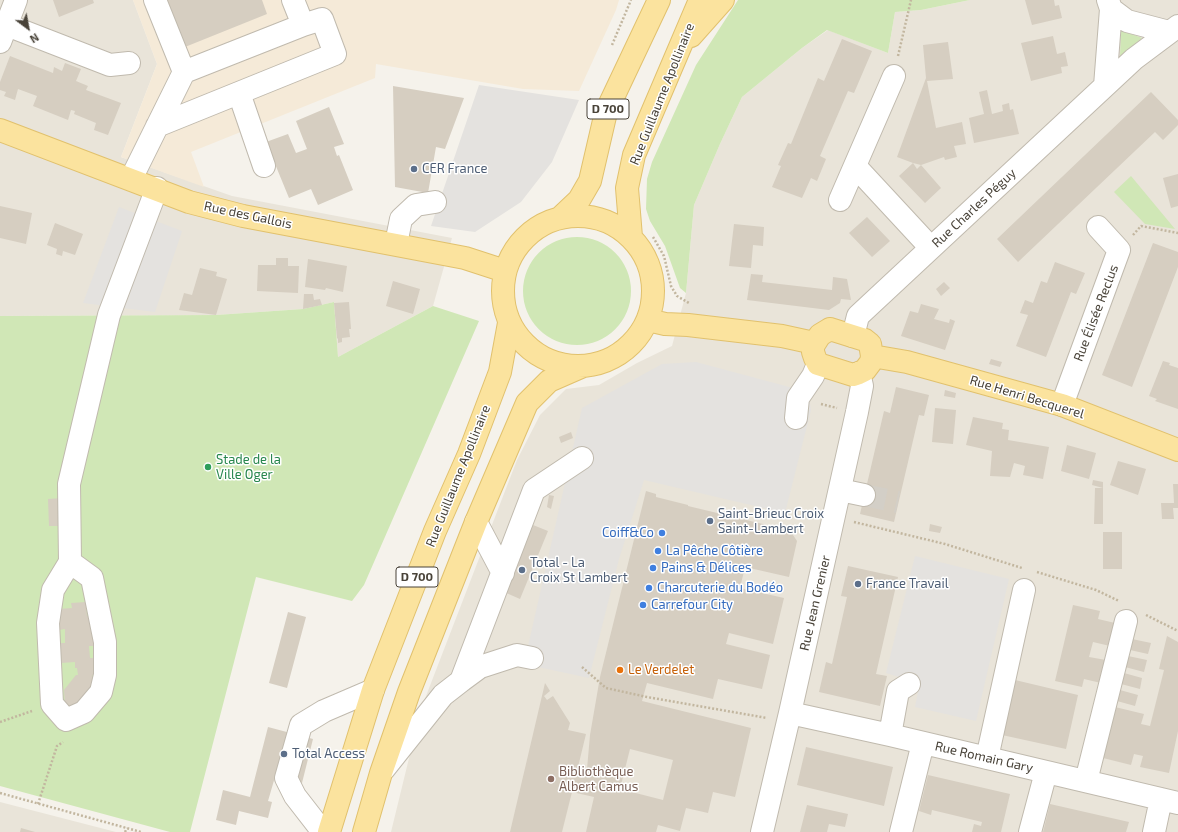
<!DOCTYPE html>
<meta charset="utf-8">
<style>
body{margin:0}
#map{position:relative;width:1178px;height:832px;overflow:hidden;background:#f5f2eb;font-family:"Exo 2",sans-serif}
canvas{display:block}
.north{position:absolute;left:8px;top:8px;width:40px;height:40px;-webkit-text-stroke:3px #fff;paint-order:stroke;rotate:148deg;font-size:11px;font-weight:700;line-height:16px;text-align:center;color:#494339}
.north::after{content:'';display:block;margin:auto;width:14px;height:18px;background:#494339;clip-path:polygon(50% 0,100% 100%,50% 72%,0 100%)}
</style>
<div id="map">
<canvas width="1178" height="832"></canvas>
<div class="north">N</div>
</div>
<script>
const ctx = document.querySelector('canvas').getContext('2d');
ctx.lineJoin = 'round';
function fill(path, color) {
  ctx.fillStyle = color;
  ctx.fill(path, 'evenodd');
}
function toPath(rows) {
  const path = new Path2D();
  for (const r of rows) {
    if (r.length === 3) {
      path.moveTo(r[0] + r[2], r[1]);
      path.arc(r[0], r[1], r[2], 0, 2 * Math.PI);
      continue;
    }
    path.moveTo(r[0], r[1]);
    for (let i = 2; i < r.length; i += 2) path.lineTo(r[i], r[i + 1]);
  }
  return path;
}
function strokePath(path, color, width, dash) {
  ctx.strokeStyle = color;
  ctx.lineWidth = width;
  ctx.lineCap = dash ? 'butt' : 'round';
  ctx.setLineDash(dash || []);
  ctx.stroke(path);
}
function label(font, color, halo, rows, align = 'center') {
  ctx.font = font + ' "Exo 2",sans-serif';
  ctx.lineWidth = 3;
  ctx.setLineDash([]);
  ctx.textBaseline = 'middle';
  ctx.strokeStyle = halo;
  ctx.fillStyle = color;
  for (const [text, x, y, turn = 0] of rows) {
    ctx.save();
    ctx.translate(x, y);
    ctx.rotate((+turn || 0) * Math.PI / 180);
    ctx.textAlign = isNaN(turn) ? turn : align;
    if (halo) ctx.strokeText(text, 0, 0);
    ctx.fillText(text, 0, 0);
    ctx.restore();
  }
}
const residential = toPath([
 [0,0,133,0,157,64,121,157,232,196,452,238,433,306,338,357,334,302,303,309,216,315,0,316],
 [970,0,1178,0,1178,832,391,832,421,709,517,460,540,415,566,389,599,385,637,363,672,346,686,293,694,205,720,144,742,97,802,48,828,30,888,53,895,12,921,10],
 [0,802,116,832,0,832]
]);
const commercial = toPath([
 [133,0,619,0,616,10,579,91,523,89,376,64,375,78,191,152,204,187,121,157,157,64]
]);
const green = toPath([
 [738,0,970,0,921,10,895,12,888,53,827,30,802,48,742,97,720,144,694,205,686,293,680,288,665,246,650,221,646,209,647,179,652,162,696,65],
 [1121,30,1142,38,1120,57],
 [1131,176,1175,229,1145,224,1114,192],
 [577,291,54],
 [334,302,338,357,433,306,479,321,364,585,352,601,256,577,190,832,170,832,0,786,0,316,216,315,303,309]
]);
const parking = toPath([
 [479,85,579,100,552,162,521,202,475,232,431,226],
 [119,207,182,231,155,312,83,303],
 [696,362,808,392,811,410,785,513,644,480,619,559,589,678,524,664,582,408,662,364],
 [915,556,1009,579,976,721,915,707,918,692,902,678,886,673]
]);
const building = toPath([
 [53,0,93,0,94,3,59,17],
 [166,0,262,0,267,14,185,47],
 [1025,0,1054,0,1055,6,1059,5,1062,18,1032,25],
 [1053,36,1057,54,1065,52,1068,66,1061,67,1062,73,1031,81,1021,43],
 [842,39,872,51,854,93,848,91,820,156,826,159,817,181,811,178,802,198,772,187,781,166,778,165,788,143,791,144,818,78,824,81],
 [948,42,953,79,927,81,936,128,962,122,966,144,954,146,957,157,945,160,944,157,921,165,913,163,897,157,926,78,923,45],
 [10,56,53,73,54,67,62,71,65,63,81,69,76,81,88,86,86,90,121,103,108,135,94,130,96,123,74,114,75,111,71,110,68,120,33,106,37,96,18,89,15,100,4,96,6,92,0,90,0,82],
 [393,86,464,98,445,149,436,147,428,193,395,187],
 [987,90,992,114,1003,111,1002,105,1009,103,1010,110,1013,109,1019,134,974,143,969,118,984,114,979,92],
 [1151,92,1178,120,1178,125,1163,140,1155,132,1018,262,997,239],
 [329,107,344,144,334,147,337,156,339,155,353,190,318,205,311,189,289,198,266,142,288,134,296,153,307,149,296,121],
 [913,163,917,169,921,165,941,188,925,203,899,176],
 [1178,174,1178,206,1171,208,1163,178],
 [0,206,32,213,26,244,0,238],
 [867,217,890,241,872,257,849,233],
 [55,223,83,234,75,255,63,251,62,256,56,254,57,249,47,245],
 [734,224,764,227,763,246,753,245,751,268,729,266],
 [1153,243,1178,252,1178,267,1132,387,1102,375],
 [276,258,288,258,288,266,299,266,298,293,257,291,258,265,276,265],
 [308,259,347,266,343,292,326,288,325,290,305,287],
 [1055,262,1085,273,1076,294,1071,292,1046,357,1016,346,1028,315,1020,313,1025,300,1033,303,1041,281,1047,283],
 [200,268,217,272,216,276,227,279,216,315,179,310,184,293,192,295],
 [751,274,763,275,762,282,832,290,833,277,847,279,851,300,841,299,840,303,829,310,747,300],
 [393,281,420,289,413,314,386,306],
 [944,282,950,288,941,296,936,289],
 [304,294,313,294,314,300,320,299,322,305,303,309],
 [349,302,351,329,349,329,350,337,342,338,342,342,338,343,338,338,337,339,334,303],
 [921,304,939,309,934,319,949,323,950,319,955,321,945,350,901,336,910,311,918,313],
 [991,359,1002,362,1000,367,989,364],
 [1163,361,1170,363,1169,365,1178,368,1178,409,1155,401,1157,399,1149,396],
 [896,387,929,395,924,416,919,415,894,522,860,514,884,411,890,413],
 [945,390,956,393,955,398,944,396],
 [935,408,956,410,953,444,932,442],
 [973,417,1003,423,1002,429,1009,430,1008,440,1049,447,1043,479,1023,475,1025,466,1014,463,1010,477,990,476,992,451,966,445],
 [571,432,573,438,561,443,559,437],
 [1067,445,1096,453,1089,479,1061,471],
 [1118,461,1146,469,1138,495,1110,485],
 [1093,480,1103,482,1103,524,1094,524,1095,488,1103,488,1092,485],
 [1173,484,1178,484,1178,508,1173,508,1174,519,1162,519,1161,503,1174,503],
 [646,491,656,494,656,497,688,505,688,506,788,530,791,532,797,541,789,577,745,567,740,588,784,598,773,644,729,633,726,644,770,655,762,689,718,679,713,699,647,683,642,701,751,728,735,797,713,792,708,813,686,808,680,831,658,825,656,832,586,832,594,797,572,792,562,832,510,832,545,683,550,691,544,696,547,700,553,696,570,723,568,730,586,734,578,767,587,769,590,735,600,677],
 [630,749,673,760,663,800,620,789],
 [549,495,554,496,551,509,547,507],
 [62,498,63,526,49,526,48,499],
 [930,524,942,527,940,533,929,531],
 [533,525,548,531,520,599,504,592],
 [1103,532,1122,532,1122,569,1103,569],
 [848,566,898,577,876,674,887,676,880,706,819,692,826,662,832,664,847,597,841,596],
 [86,602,87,616,92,615,94,646,89,646,90,658,95,658,102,664,92,676,95,678,83,707,67,707,65,705,64,690,76,675,78,675,77,668,75,668,75,662,61,663,60,643,65,643,65,629,59,630,58,609,72,608,71,603],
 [1073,605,1100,611,1098,619,1115,623,1110,646,1093,642,1089,657,1106,660,1101,683,1084,679,1082,687,1055,681],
 [288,612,306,617,287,688,269,683],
 [1167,636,1178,642,1178,731,1169,773,1140,767,1143,756,1134,754,1131,765,1103,758,1115,707,1144,714,1141,724,1150,726,1164,670,1159,669],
 [1132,639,1151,643,1148,654,1130,650],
 [1128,656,1147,660,1144,672,1125,667],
 [1124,673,1142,678,1140,689,1121,684],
 [1015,680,1078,695,1066,749,1002,735],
 [1120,690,1138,695,1135,706,1117,701],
 [268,727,313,739,302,783,275,777,268,801,272,802,268,818,239,811,236,825,216,820,223,790,250,797],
 [806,747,893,767,884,806,797,785],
 [928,775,1010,794,1001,832,972,832,974,824,981,826,982,822,932,810,931,815,919,811],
 [1050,804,1129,822,1126,832,1043,832],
 [807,805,848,814,845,827,829,824,827,832,800,832],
 [21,828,35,832,20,832]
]);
const minorTunnel = toPath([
 [864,495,898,502]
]);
const path = toPath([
 [612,45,631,0],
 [898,56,911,0],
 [1133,235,1141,226,1178,233],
 [653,237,664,256,671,286,677,296,689,303],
 [821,404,837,408],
 [854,522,945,544,1022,568],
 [1037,572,1096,590,1119,601],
 [1146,615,1178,631],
 [582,667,606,688,647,697,767,718],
 [0,722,32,711],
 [0,793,141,832],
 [38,804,57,746,63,742],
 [125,832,127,828]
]);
const minor = toPath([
 [155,0,184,72],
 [1108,0,1111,9,1127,21,1169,32],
 [7,25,110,65,129,63],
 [0,42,16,0],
 [1105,86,1111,9],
 [239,93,264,166],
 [157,126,335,54,322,19,303,25],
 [855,166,931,248],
 [131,179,184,72,303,25,293,0],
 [840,200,894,76],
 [396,244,401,219,416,205,435,202],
 [853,336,858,316,1134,59,1178,26],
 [1062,405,1119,250,1098,227],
 [796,418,798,398,813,376,818,364],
 [840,490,864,495],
 [476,522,503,573],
 [70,562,92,578,105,642,105,675,101,692,84,712,66,720,52,704,48,623,53,590,70,562,69,484,109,315,157,188],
 [461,681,534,490,582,458],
 [790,713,890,735,1178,803],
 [890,735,898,691,909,684],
 [987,758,1024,590],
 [384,769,443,695,461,681,480,667,517,655,532,658],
 [1086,781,1126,621],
 [323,832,295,796,286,778,301,725,324,711,373,690],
 [762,832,790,713,857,412,862,386,859,373],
 [901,832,923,743],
 [1030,832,1046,772],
 [1154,832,1161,799]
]);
const major = toPath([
 [691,36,723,0],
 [0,130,189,202,243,216,465,258,505,271],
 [578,291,75],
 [561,217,579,200,590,181,606,112,659,0],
 [631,237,627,188,634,155,700,0],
 [648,320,665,324,688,325,782,336,814,343],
 [830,329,865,340,870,344,872,356,871,362,865,370,859,373,853,375,818,364,815,358,813,352,813,346,820,335,830,329],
 [872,356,907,362,1062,405,1178,450],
 [329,832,373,690,435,531,469,454,500,372,509,323],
 [364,832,381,773,409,692,476,522,527,403,549,381,581,367]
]);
const markers = [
 [414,169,4,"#5c6f8a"],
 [208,467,4,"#2e9e5b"],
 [710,521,4,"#5c6f8a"],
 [662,533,4,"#3f7fe0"],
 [658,551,4,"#3f7fe0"],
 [653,568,4,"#3f7fe0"],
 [522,570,4,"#5c6f8a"],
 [858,584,4,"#5c6f8a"],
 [649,588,4,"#3f7fe0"],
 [643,605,4,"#3f7fe0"],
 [620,670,4,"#e8710a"],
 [284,754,4,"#5c6f8a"],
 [551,779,4,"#8d6e63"]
];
const shields = [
 [608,109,42],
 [417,577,42]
];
const shieldNames = [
 ["D 700",608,109],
 ["D 700",417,577]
];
const streetNames = [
 ["Rue Guillaume Apollinaire",662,94,-68],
 ["Rue Charles Péguy",974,208,-43],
 ["Rue des Gallois",248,215,12],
 ["Rue Élisée Reclus",1096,313,-69],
 ["Rue Henri Becquerel",1027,397,17],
 ["Rue Guillaume Apollinaire",458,476,-68],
 ["Rue Jean Grenier",815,603,-77],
 ["Rue Romain Gary",984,757,13]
];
const serviceNames = [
 ["CER France",422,169],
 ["Saint-Brieuc Croix",718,514],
 ["Saint-Lambert",718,529],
 ["Total - La",530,563],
 ["Croix St Lambert",530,578],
 ["France Travail",866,584],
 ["Total Access",292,754]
];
const leisureNames = [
 ["Stade de la",216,460],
 ["Ville Oger",216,475]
];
const shopNames = [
 ["Coiff&Co",654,533,"right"],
 ["La Pêche Côtière",666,551],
 ["Pains & Délices",661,568],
 ["Charcuterie du Bodéo",657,588],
 ["Carrefour City",651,605]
];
const foodNames = [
 ["Le Verdelet",628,670]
];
const educationNames = [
 ["Bibliothèque",559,772],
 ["Albert Camus",559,787]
];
fill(residential, '#e9e4d9');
fill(commercial, '#f5ead8');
fill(green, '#d0e7b6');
fill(parking, '#e4e2df');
fill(building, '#d6cec1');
strokePath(minorTunnel, '#d3cfc7', 22, [22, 11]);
strokePath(minor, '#c0baae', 24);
strokePath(major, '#e1c16d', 24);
strokePath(path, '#c2b69f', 2.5, [2, 2]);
strokePath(minor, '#fff', 22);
strokePath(major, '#fbe39e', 22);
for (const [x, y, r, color] of markers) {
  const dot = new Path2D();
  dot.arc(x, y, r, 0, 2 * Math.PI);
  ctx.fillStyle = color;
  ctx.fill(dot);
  strokePath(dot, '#fff', 1.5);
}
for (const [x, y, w] of shields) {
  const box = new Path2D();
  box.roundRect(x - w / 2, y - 10, w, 20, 3);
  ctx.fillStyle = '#fff';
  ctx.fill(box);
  strokePath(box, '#494339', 1);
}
label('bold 12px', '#494339', null, shieldNames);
label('13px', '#494339', '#fff', streetNames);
label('13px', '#4e5e75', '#fff', serviceNames, 'left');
label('13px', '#27864d', '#fff', leisureNames, 'left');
label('13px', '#366cbe', '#fff', shopNames, 'left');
label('13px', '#c56008', '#fff', foodNames, 'left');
label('13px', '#785e54', '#fff', educationNames, 'left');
</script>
